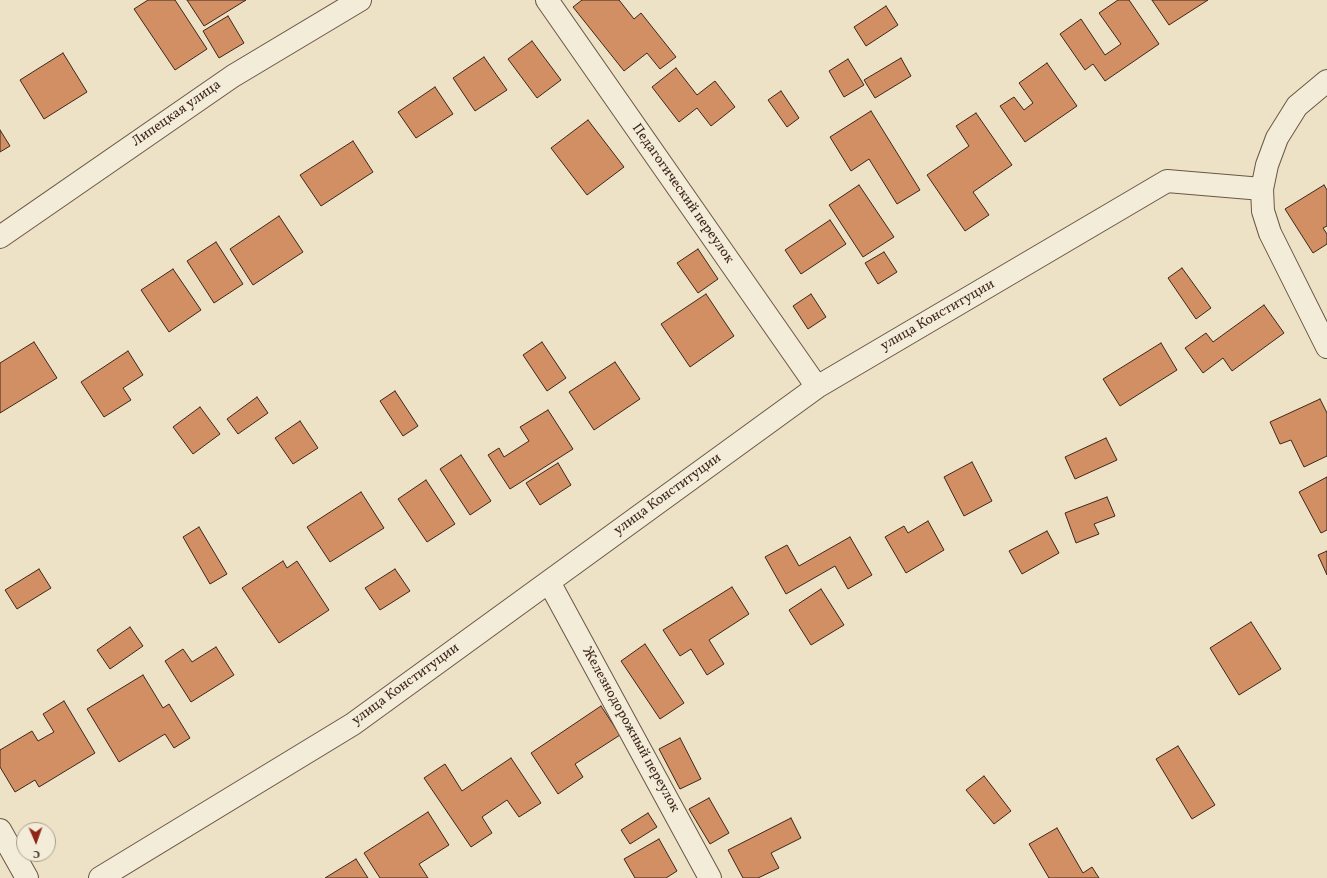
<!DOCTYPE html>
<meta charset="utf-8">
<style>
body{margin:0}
#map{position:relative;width:1327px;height:878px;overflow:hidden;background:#ede2c5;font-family:Vollkorn,serif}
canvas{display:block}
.north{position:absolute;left:16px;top:822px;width:40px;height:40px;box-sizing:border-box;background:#f3ecd9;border:1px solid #ab9d8d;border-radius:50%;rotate:178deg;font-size:11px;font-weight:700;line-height:16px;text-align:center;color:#3e271b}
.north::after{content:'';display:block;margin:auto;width:14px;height:18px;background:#8f2418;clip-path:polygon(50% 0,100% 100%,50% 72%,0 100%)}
</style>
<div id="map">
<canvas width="1327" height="878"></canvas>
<div class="north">С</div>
</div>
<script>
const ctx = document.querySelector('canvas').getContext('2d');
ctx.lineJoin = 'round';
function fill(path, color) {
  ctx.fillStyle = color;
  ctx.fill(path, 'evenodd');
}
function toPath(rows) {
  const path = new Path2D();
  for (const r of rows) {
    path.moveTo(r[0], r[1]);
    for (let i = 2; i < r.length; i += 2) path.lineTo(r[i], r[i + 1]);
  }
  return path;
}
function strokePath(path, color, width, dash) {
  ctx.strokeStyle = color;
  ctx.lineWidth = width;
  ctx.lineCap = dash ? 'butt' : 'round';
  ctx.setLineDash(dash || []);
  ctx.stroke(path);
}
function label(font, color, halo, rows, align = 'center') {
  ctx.font = font + ' Vollkorn,serif';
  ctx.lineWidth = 3.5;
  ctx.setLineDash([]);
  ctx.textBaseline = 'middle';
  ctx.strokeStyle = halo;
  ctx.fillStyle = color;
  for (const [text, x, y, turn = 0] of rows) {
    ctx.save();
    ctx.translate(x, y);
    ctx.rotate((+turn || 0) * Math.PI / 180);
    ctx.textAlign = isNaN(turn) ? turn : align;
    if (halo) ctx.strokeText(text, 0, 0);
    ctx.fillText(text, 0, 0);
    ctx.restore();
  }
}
const building = toPath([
 [148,0,175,0,207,49,175,70,134,9,148,0],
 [187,0,246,0,204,26,187,0],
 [582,0,619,0,634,19,641,13,676,57,660,69,647,53,624,71,573,7,582,0],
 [1118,0,1129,0,1159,44,1105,81,1093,64,1085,70,1060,34,1081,19,1105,55,1121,44,1099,13,1118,0],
 [1152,0,1208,0,1169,25,1152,0],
 [886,6,898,25,866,46,854,27,886,6],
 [228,16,244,43,219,58,203,31,228,16],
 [532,41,561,80,537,98,508,59,532,41],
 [63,53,87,92,44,119,20,80,63,53],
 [484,57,507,90,475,111,453,78,484,57],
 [901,58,911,76,875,98,864,80,901,58],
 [848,59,864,85,844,97,829,71,848,59],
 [1047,63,1077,106,1025,142,1000,106,1014,97,1024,110,1033,103,1019,83,1047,63],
 [676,68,697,95,715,81,735,107,711,126,697,108,679,122,652,87,676,68],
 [435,87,453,114,416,138,398,112,435,87],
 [781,91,799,118,787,127,768,100,781,91],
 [871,111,920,190,897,204,869,159,851,171,830,137,871,111],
 [976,113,1012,165,973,192,989,215,965,231,927,175,969,146,956,126,976,113],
 [588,120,624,167,587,195,551,148,588,120],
 [0,130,10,146,0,152,0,130],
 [353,141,373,172,321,206,300,175,353,141],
 [859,185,894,237,863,257,829,205,859,185],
 [1324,185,1327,190,1327,226,1323,228,1327,234,1327,244,1313,253,1285,209,1324,185],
 [279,216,303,252,253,285,230,249,279,216],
 [830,220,846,244,801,274,785,250,830,220],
 [216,242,243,284,214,303,187,261,216,242],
 [698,249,718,279,698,293,677,263,698,249],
 [884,252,897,272,878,284,865,263,884,252],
 [1182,268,1211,308,1196,319,1168,278,1182,268],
 [173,269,201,310,169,332,141,290,173,269],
 [706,294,734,336,690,367,661,324,706,294],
 [811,294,826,317,808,329,793,306,811,294],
 [1264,305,1284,333,1232,371,1223,358,1203,373,1185,348,1206,333,1213,342,1264,305],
 [34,342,57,378,0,413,0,363,34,342],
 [542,342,566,378,547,391,523,355,542,342],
 [1161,343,1177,370,1120,406,1103,379,1161,343],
 [128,351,143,375,123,388,131,400,104,417,81,382,128,351],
 [615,362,640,399,594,430,569,392,615,362],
 [395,391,418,426,403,436,380,401,395,391],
 [257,397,268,413,238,434,227,419,257,397],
 [1320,399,1327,413,1327,456,1304,467,1291,440,1280,444,1270,422,1320,399],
 [200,407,220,434,193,454,173,427,200,407],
 [548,410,573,449,510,489,488,455,499,448,504,457,529,441,520,427,548,410],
 [300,421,318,448,293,464,275,438,300,421],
 [1106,438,1117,460,1075,479,1065,457,1106,438],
 [461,455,491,501,470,515,440,469,461,455],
 [972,462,992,501,964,516,944,477,972,462],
 [558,463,571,485,540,505,526,483,558,463],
 [1327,477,1327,530,1321,533,1299,492,1327,477],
 [426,480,455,524,427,542,398,499,426,480],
 [361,492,384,528,330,562,307,527,361,492],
 [1107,497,1115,516,1094,524,1099,534,1076,543,1065,513,1107,497],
 [928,521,944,550,906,573,885,537,904,526,908,533,928,521],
 [199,527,227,574,210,584,183,537,199,527],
 [1047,531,1059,553,1022,574,1009,551,1047,531],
 [850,537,872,575,848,589,835,566,786,594,765,557,787,545,799,566,850,537],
 [1327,551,1327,575,1318,555,1327,551],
 [283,561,287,568,297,561,329,610,279,643,242,588,283,561],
 [39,569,51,588,17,609,5,590,39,569],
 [395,569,410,591,380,610,365,588,395,569],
 [732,587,749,614,709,640,724,664,707,675,691,649,680,656,663,630,732,587],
 [821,589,844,625,811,645,789,610,821,589],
 [1251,622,1281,669,1239,695,1210,648,1251,622],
 [130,627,143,646,110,669,97,650,130,627],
 [645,644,684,703,660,719,621,661,645,644],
 [216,647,234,675,191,702,165,661,183,649,192,662,216,647],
 [143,675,163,708,169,704,190,738,174,748,165,734,119,762,87,709,143,675],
 [64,701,95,753,39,787,35,780,15,792,0,767,0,750,32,731,38,741,54,732,43,714,64,701],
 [601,706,620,735,575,764,583,777,558,794,531,753,601,706],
 [680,738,701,779,680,789,659,749,680,738],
 [1178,746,1215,805,1192,819,1156,759,1178,746],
 [511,758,541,803,519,817,507,800,482,817,492,833,471,847,424,778,445,764,462,791,511,758],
 [984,776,1011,811,994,824,966,790,984,776],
 [709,798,729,833,710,844,689,809,709,798],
 [428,812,449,845,419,864,428,878,380,878,364,853,428,812],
 [648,813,657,827,630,844,621,830,648,813],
 [791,818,801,838,771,853,779,868,758,878,743,878,728,850,791,818],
 [1057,828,1083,873,1092,867,1099,878,1049,878,1029,844,1057,828],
 [659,839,677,871,666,878,635,878,624,859,659,839],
 [356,859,368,878,325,878,356,859]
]);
const minor = toPath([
 [547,0,817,387],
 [0,237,233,76,360,0],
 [549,582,710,878],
 [100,878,353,724,817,387,1167,181,1262,189]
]);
const tertiary = toPath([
 [1327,81,1297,106,1277,138,1267,165,1262,189,1263,211,1270,233,1327,347],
 [0,830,27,878]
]);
const streetNames = [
 ["Липецкая улица",177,114,-35],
 ["Педагогический переулок",682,194,55],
 ["улица Конституции",938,316,-30],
 ["улица Конституции",668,495,-36],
 ["улица Конституции",406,685,-36],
 ["Железнодорожный переулок",630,730,61]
];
fill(building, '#d28f64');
strokePath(building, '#3e271b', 1);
strokePath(minor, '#6a5646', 24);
strokePath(tertiary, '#6a5646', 24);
strokePath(minor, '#f3ecd9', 22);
strokePath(tertiary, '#f3ecd9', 22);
label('14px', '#3e271b', '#f3ecd9', streetNames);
</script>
